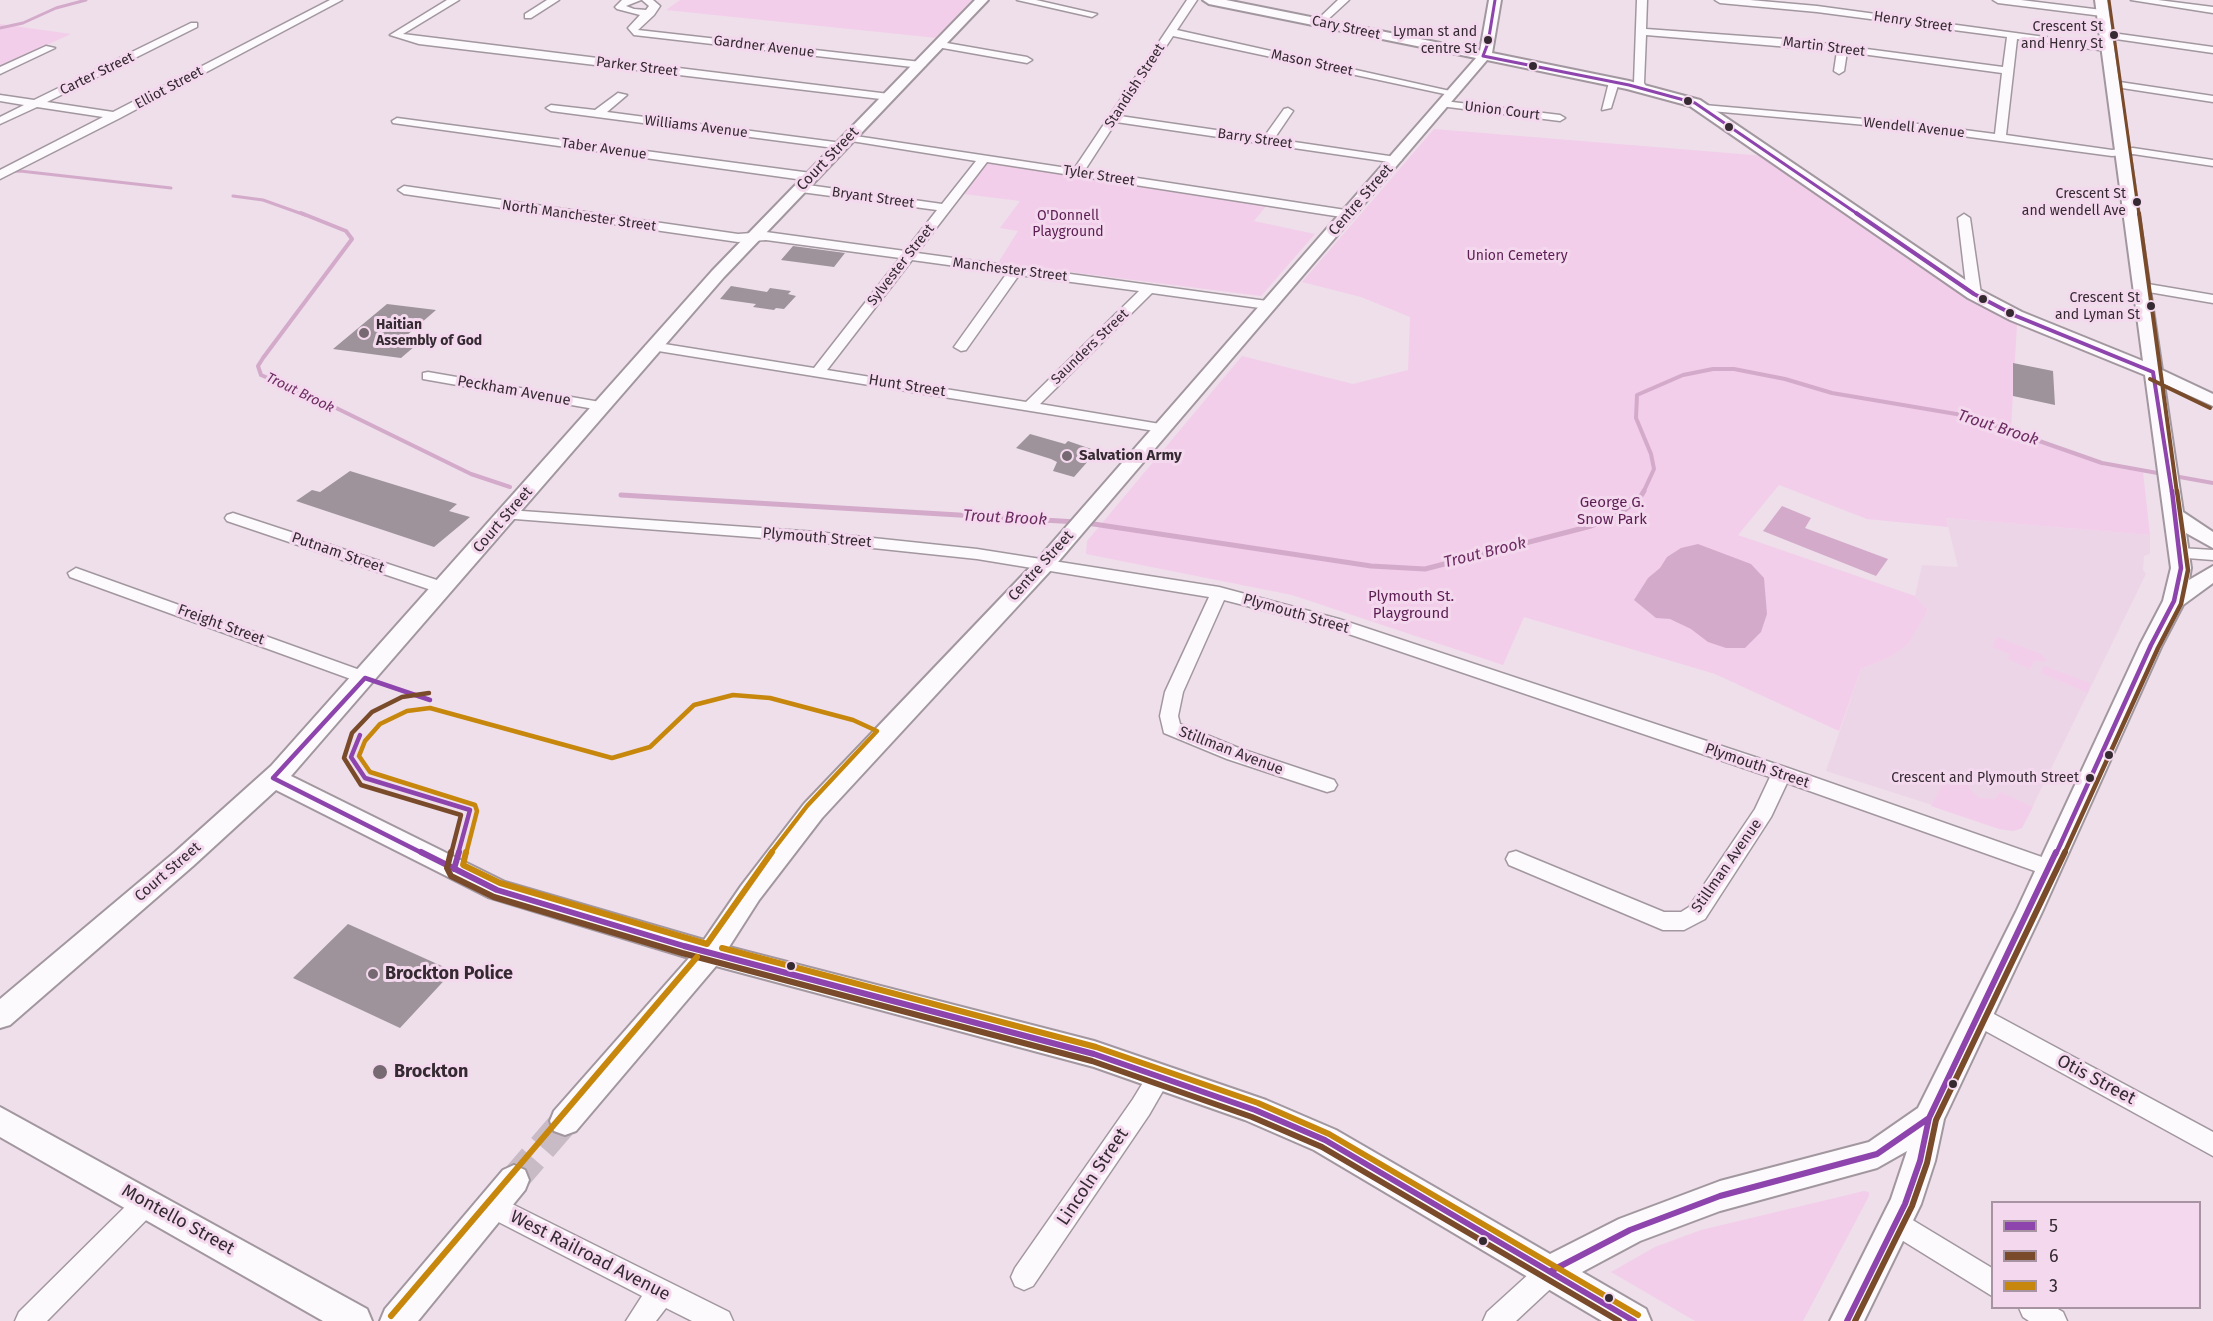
<!DOCTYPE html>
<style>
body{margin:0}
#map{position:relative;width:2213px;height:1321px;overflow:hidden;background:#eedfea;font-family:"Fira Sans",sans-serif}
canvas{display:block}
.legend{position:absolute;left:1991px;top:1201px;width:210px;height:108px;box-sizing:border-box;background:#f4d9ee;border:2px solid #a893a3;margin:0;padding:8px 10px;list-style:none;font-size:18px;color:#352a32}
.legend li{display:flex;align-items:center;gap:12px;height:30px}
.legend b{width:30px;border:2px solid #a893a3}
</style>
<div id="map">
<canvas width="2213" height="1321"></canvas>
<ul class="legend">
<li><b style="height:8px;background:#8e44ad"></b>5</li>
<li><b style="height:8px;background:#7a4b2a"></b>6</li>
<li><b style="height:8px;background:#c6870c"></b>3</li>
</ul>
</div>
<script>
const ctx = document.querySelector('canvas').getContext('2d');
ctx.lineJoin = 'round';
function fill(path, color) {
  ctx.fillStyle = color;
  ctx.fill(path, 'evenodd');
}
function toPath(rows) {
  const path = new Path2D();
  for (const r of rows) {
    path.moveTo(r[0], r[1]);
    for (let i = 2; i < r.length; i += 2) path.lineTo(r[i], r[i + 1]);
  }
  return path;
}
function strokePath(path, color, width, dash) {
  ctx.strokeStyle = color;
  ctx.lineWidth = width;
  ctx.lineCap = dash ? 'butt' : 'round';
  ctx.setLineDash(dash || []);
  ctx.stroke(path);
}
function label(font, color, halo, rows, align = 'center') {
  ctx.font = font + ' "Fira Sans",sans-serif';
  ctx.lineWidth = 6;
  ctx.setLineDash([]);
  ctx.textBaseline = 'middle';
  ctx.strokeStyle = halo;
  ctx.fillStyle = color;
  for (const [text, x, y, turn = 0] of rows) {
    ctx.save();
    ctx.translate(x, y);
    ctx.rotate((+turn || 0) * Math.PI / 180);
    ctx.textAlign = isNaN(turn) ? turn : align;
    if (halo) ctx.strokeText(text, 0, 0);
    ctx.fillText(text, 0, 0);
    ctx.restore();
  }
}
const built = toPath([
 [1946,518,2150,535,2150,554,2144,556,2143,570,2146,574,2022,828,2013,831,1826,771,1861,669,1890,657,1928,610,1915,596,1922,565,1958,567]
]);
const green = toPath([
 [680,0,972,0,937,38,666,10],
 [0,24,71,34,0,66],
 [1434,129,1765,156,2017,324,2011,429,2105,466,2143,472,2150,535,1946,518,1948,527,1867,519,1779,485,1738,535,1915,596,1928,610,1908,644,1890,657,1861,669,1839,731,1715,674,1524,617,1503,665,1292,595,1086,554,1087,541,1242,356,1353,384,1408,370,1410,317,1361,297,1302,282],
 [987,163,1267,205,1254,221,1315,234,1261,296,998,263,1018,231,1000,228,1020,201,964,194],
 [1997,637,2041,654,2047,661,2034,661,2030,669,2008,659,2010,654,1992,647],
 [2044,666,2090,683,2088,693,2041,673],
 [1947,774,1969,784,1970,789,1979,798,1995,799,2000,792,2033,807,2022,828,2013,831,1999,829,1931,806],
 [1864,1191,1869,1192,1869,1196,1803,1321,1695,1321,1611,1272,1655,1247,1701,1230]
]);
const water = toPath([
 [1782,506,1811,518,1805,528,1888,559,1876,576,1763,531],
 [1698,544,1751,564,1764,578,1767,614,1761,632,1745,648,1726,648,1708,642,1691,629,1670,619,1656,618,1634,600,1648,578,1660,568,1667,557,1681,548]
]);
const streamFar2 = toPath([
 [0,28,23,23,56,8,86,0],
 [0,172,20,171,171,188],
 [233,196,263,200,305,215]
]);
const streamFar1 = toPath([
 [301,213,346,231,352,239,263,358,258,366,261,375,326,403,471,474,510,487],
 [1643,493,1654,469,1651,454,1636,418,1637,395,1683,375,1713,369,1734,369,1785,379,1832,393,1968,416,2102,463,2213,483]
]);
const stream = toPath([
 [621,495,1077,522],
 [1087,523,1371,566,1425,569,1591,526,1618,515,1639,499,1644,491]
]);
const building = toPath([
 [793,246,845,253,834,267,781,260],
 [731,286,767,292,770,288,791,291,788,294,796,296,784,309,776,308,774,310,753,307,756,304,720,299],
 [387,304,436,310,398,343,415,346,401,358,333,349],
 [2013,363,2053,371,2055,405,2013,396],
 [1030,434,1065,444,1068,441,1097,451,1074,477,1053,471,1057,462,1051,459,1016,448],
 [350,471,457,504,449,511,470,517,434,547,296,501,312,490,320,492],
 [348,924,453,971,400,1028,293,978]
]);
const majorTunnel = toPath([
 [514,1180,565,1121]
]);
const minor = toPath([
 [330,0,342,0,120,118,0,179,0,170,103,117,37,107,0,124,0,117,24,105,0,101,0,95,34,100,191,23,197,23,197,27,47,102,113,112,330,0],
 [447,0,459,0,403,34,889,94,894,97,889,100,419,44,390,35,447,0],
 [547,0,559,0,531,18,525,18,525,14,547,0],
 [622,0,641,0,626,6,634,9,646,10,649,6,642,0,653,0,660,6,654,15,638,30,921,62,926,65,921,68,634,35,628,28,640,15,617,9,615,7,622,0],
 [1017,0,1036,0,1097,14,1092,17,1017,0],
 [1187,0,1197,0,1177,30,1459,93,1454,96,1173,36,1120,116,1264,137,1284,109,1288,108,1293,111,1274,139,1396,157,1402,160,1396,163,1116,122,1085,170,1352,211,1354,214,1348,218,987,162,917,253,1267,301,1274,305,1267,309,1152,293,1040,404,1166,425,1168,428,1166,431,1161,432,652,350,645,346,652,342,814,368,900,258,766,240,738,242,404,194,398,190,404,186,738,234,766,232,905,251,937,210,801,192,795,188,801,184,942,204,976,161,845,140,843,138,849,135,1074,169,1187,0],
 [912,260,1007,273,954,347,961,351,966,350,1019,275,1139,291,1026,402,827,370,912,260],
 [1338,0,1349,0,1323,24,1317,24,1317,20,1338,0],
 [1637,0,1647,0,1646,29,1798,40,2003,67,2007,37,1817,12,1720,3,1715,0,1750,0,1817,6,2111,46,2111,50,2107,51,2017,39,2006,135,2112,150,2133,148,2213,160,2213,166,2133,154,2112,156,1910,129,1700,110,1699,108,1704,105,1910,123,1995,134,2002,73,1847,52,1844,71,1839,74,1834,71,1837,51,1646,35,1644,83,1647,88,1642,91,1634,83,1637,0],
 [1993,0,2021,0,2102,10,2107,13,2102,16,1998,3,1993,0],
 [2131,0,2158,0,2213,7,2213,13,2131,0],
 [2105,32,2213,47,2213,53,2102,37,2102,33,2105,32],
 [941,42,1027,57,1032,60,1027,63,937,47,936,45,941,42],
 [46,46,55,48,0,74,0,67,46,46],
 [1614,79,1619,82,1611,108,1602,110,1609,82,1614,79],
 [2113,81,2213,96,2213,102,2109,86,2109,82,2113,81],
 [618,93,627,95,607,112,842,143,848,146,842,149,551,111,546,108,551,105,595,110,618,93],
 [1444,101,1560,115,1565,118,1560,121,1440,106,1439,104,1444,101],
 [397,118,811,173,817,177,811,181,393,123,392,121,397,118],
 [1964,214,1970,218,1981,294,1974,298,1967,294,1958,218,1964,214],
 [2142,283,2213,295,2213,303,2137,290,2135,287,2142,283],
 [428,372,600,402,607,406,600,410,423,379,423,373,428,372],
 [508,510,816,532,977,549,1219,587,1339,619,1788,768,2056,862,2059,868,2056,874,2049,876,1787,783,1771,817,1705,919,1684,930,1663,930,1509,865,1506,859,1509,853,1516,851,1664,912,1681,912,1689,907,1755,809,1770,777,1328,627,1224,600,1183,692,1178,716,1180,724,1241,749,1334,780,1337,785,1334,790,1327,792,1227,759,1164,733,1160,716,1165,692,1209,597,977,559,816,542,502,518,500,515,502,512,508,510],
 [233,513,449,584,452,588,443,594,437,592,227,521,225,518,227,515,233,513],
 [2180,548,2213,550,2213,560,2174,557,2172,553,2180,548],
 [76,568,371,674,374,678,371,682,365,684,359,682,70,577,68,573,76,568],
 [1979,1006,2213,1132,2213,1156,1971,1023,1968,1016,1971,1009,1979,1006],
 [1160,1065,1168,1068,1172,1075,1149,1115,1033,1286,1024,1290,1015,1286,1011,1277,1015,1268,1133,1099,1152,1068,1160,1065],
 [147,1190,156,1194,160,1202,156,1210,47,1321,15,1321,19,1312,138,1194,147,1190],
 [492,1194,729,1312,733,1321,692,1321,666,1308,656,1321,626,1321,642,1296,483,1214,479,1206,483,1198,492,1194],
 [1896,1210,1992,1268,1992,1296,1887,1231,1883,1222,1887,1213,1896,1210],
 [1551,1258,1560,1262,1564,1271,1560,1280,1516,1321,1483,1321,1487,1312,1542,1262,1551,1258],
 [2019,1308,2056,1308,2063,1312,2067,1321,2029,1321,2023,1317,2019,1308]
]);
const major = toPath([
 [975,0,988,0,724,277,291,776,505,882,704,940,741,886,804,804,1038,559,1476,58,1209,4,1203,0,1226,0,1480,51,1489,0,1501,0,1492,53,1629,81,1700,100,1980,290,2022,312,2143,361,2095,0,2107,0,2162,370,2213,394,2213,406,2164,384,2183,512,2213,532,2213,548,2186,533,2191,568,2189,580,2213,566,2213,583,2183,605,2162,645,2042,912,1944,1119,1935,1161,1921,1204,1864,1321,1830,1321,1891,1199,1907,1151,1877,1168,1720,1211,1640,1241,1582,1272,1646,1309,1651,1321,1602,1321,1314,1150,1245,1120,1094,1067,716,966,576,1131,565,1135,554,1131,550,1121,554,1111,689,958,488,897,276,790,193,866,10,1025,0,1028,0,999,175,852,271,766,712,271,975,0],
 [1487,60,1627,89,1690,106,1968,298,2010,320,2145,375,2171,568,2163,601,2140,645,2016,912,1918,1108,1869,1142,1720,1181,1619,1219,1550,1254,1336,1130,1266,1100,1094,1041,729,947,759,900,822,818,1052,569,1487,60],
 [0,1107,367,1309,372,1321,323,1321,0,1137,0,1107],
 [514,1165,525,1170,529,1180,525,1190,418,1321,380,1321,385,1309,503,1170,514,1165]
]);
const bus1Far3 = toPath([
 [1495,0,1488,43,1483,56,1629,85,1695,103,1859,215]
]);
const bus1Far2 = toPath([
 [1856,213,1974,294,2016,316,2153,372,2172,493]
]);
const bus1Far1 = toPath([
 [360,735,351,757,365,778,470,810,458,854],
 [424,854,273,778,365,678,430,700],
 [2056,854,2151,645,2174,601,2181,568,2172,491]
]);
const bus1 = toPath([
 [421,852,497,890,684,946,1094,1054,1255,1110,1325,1140,1634,1321],
 [454,869,459,852],
 [1551,1271,1630,1230,1720,1196,1877,1154,1929,1118],
 [1847,1321,1905,1204,1920,1161,1929,1118,2056,852]
]);
const bus2Far3 = toPath([
 [2109,0,2139,215]
]);
const bus2Far2 = toPath([
 [2139,213,2177,493],
 [2150,379,2210,408]
]);
const bus2Far1 = toPath([
 [429,693,402,697,372,712,352,733,344,758,361,785,461,815,451,854],
 [2064,854,2158,648,2181,604,2188,570,2177,491]
]);
const bus2 = toPath([
 [451,852,447,868,451,876,494,897,682,953,1092,1061,1252,1117,1322,1147,1619,1321],
 [1855,1321,1912,1206,1927,1163,1936,1120,2065,852]
]);
const bus3Far1 = toPath([
 [466,854,477,811,475,805,370,772,359,756,365,741,380,724,407,711,430,708,612,758,650,747,694,705,733,695,770,698,853,720,877,731,807,806,770,854]
]);
const bus3 = toPath([
 [466,852,463,865,500,883,707,944,772,852],
 [722,948,1096,1047,1258,1103,1329,1134,1638,1315],
 [391,1316,697,957]
]);
const markers = [
 [2114,35,5,"#352a32"],
 [1488,40,5,"#352a32"],
 [1533,66,5,"#352a32"],
 [1688,101,5,"#352a32"],
 [1729,127,5,"#352a32"],
 [2137,202,5,"#352a32"],
 [1983,299,5,"#352a32"],
 [2151,306,5,"#352a32"],
 [2010,313,5,"#352a32"],
 [364,333,6,"#766972"],
 [1067,456,6,"#766972"],
 [2109,755,5,"#352a32"],
 [2090,778,5,"#352a32"],
 [791,966,5,"#352a32"],
 [373,974,6,"#766972"],
 [380,1072,8,"#766972"],
 [1953,1084,5,"#352a32"],
 [1483,1241,5,"#352a32"],
 [1609,1298,5,"#352a32"]
];
const farStreetnames = [
 ["Henry Street",1913,22,8],
 ["Cary Street",1346,28,12],
 ["Gardner Avenue",764,47,7],
 ["Martin Street",1824,47,7],
 ["Mason Street",1312,63,12],
 ["Parker Street",637,67,7],
 ["Carter Street",97,74,-26],
 ["Standish Street",1135,86,-57],
 ["Elliot Street",169,88,-28],
 ["Union Court",1502,111,7],
 ["Williams Avenue",696,127,7],
 ["Wendell Avenue",1914,128,6],
 ["Barry Street",1255,139,8],
 ["Taber Avenue",604,149,8],
 ["Tyler Street",1099,176,9],
 ["Bryant Street",873,198,8],
 ["North Manchester Street",579,216,8],
 ["Sylvester Street",901,265,-52],
 ["Manchester Street",1010,270,7],
 ["Saunders Street",1090,347,-44]
];
const busNames = [
 ["Crescent St",2103,27],
 ["and Henry St",2103,44],
 ["Lyman st and",1477,32],
 ["centre St",1477,49],
 ["Crescent St",2126,194],
 ["and wendell Ave",2126,211],
 ["Crescent St",2140,298],
 ["and Lyman St",2140,315],
 ["Crescent and Plymouth Street",2079,778]
];
const farParknames = [
 ["O'Donnell",1068,216],
 ["Playground",1068,232],
 ["Union Cemetery",1517,256]
];
const farPoinames = [
 ["Haitian",376,325],
 ["Assembly of God",376,341]
];
const farWaternames = [
 ["Trout Brook",300,393,26]
];
const streetNames = [
 ["Court Street",828,159,-46],
 ["Centre Street",1361,200,-49],
 ["Hunt Street",907,386,9],
 ["Peckham Avenue",514,391,10],
 ["Court Street",503,520,-49],
 ["Plymouth Street",817,538,5],
 ["Putnam Street",338,553,19],
 ["Centre Street",1041,566,-48],
 ["Plymouth Street",1296,614,16],
 ["Freight Street",221,625,20],
 ["Stillman Avenue",1231,751,21],
 ["Plymouth Street",1757,766,19],
 ["Stillman Avenue",1727,866,-55],
 ["Court Street",168,872,-41]
];
const poiNames = [
 ["Salvation Army",1079,456]
];
const parkNames = [
 ["George G.",1612,503],
 ["Snow Park",1612,520],
 ["Plymouth St.",1411,597],
 ["Playground",1411,614]
];
const waterNames = [
 ["Trout Brook",1998,428,18],
 ["Trout Brook",1005,518,3],
 ["Trout Brook",1485,553,-14]
];
const nearPoinames = [
 ["Brockton Police",385,974],
 ["Brockton",394,1072]
];
const nearStreetnames = [
 ["Otis Street",2096,1080,28],
 ["Lincoln Street",1093,1177,-56],
 ["Montello Street",178,1220,29],
 ["West Railroad Avenue",590,1256,27]
];
fill(built, '#edd5e8');
fill(green, '#f2ceea');
fill(water, '#d4aacb');
strokePath(streamFar2, '#d4aacb', 3);
strokePath(streamFar1, '#d4aacb', 4);
strokePath(stream, '#d4aacb', 5);
fill(building, '#9e939b');
strokePath(majorTunnel, '#c9bbc5', 29, [29, 14]);
strokePath(minor, '#a2979f', 3);
strokePath(major, '#a2979f', 4);
fill(minor, '#fcfafc');
fill(major, '#fcfafc');
strokePath(bus1Far3, '#8e44ad', 3);
strokePath(bus1Far2, '#8e44ad', 4);
strokePath(bus1Far1, '#8e44ad', 4.5);
strokePath(bus1, '#8e44ad', 6);
strokePath(bus2Far3, '#7a4b2a', 3);
strokePath(bus2Far2, '#7a4b2a', 4);
strokePath(bus2Far1, '#7a4b2a', 4.5);
strokePath(bus2, '#7a4b2a', 6);
strokePath(bus3Far1, '#c6870c', 4.5);
strokePath(bus3, '#c6870c', 6);
for (const [x, y, r, color] of markers) {
  const dot = new Path2D();
  dot.arc(x, y, r, 0, 2 * Math.PI);
  ctx.fillStyle = color;
  ctx.fill(dot);
  strokePath(dot, '#f4d9ee', 2);
}
label('14px', '#352a32', '#f4d9ee', farStreetnames);
label('14px', '#352a32', '#f4d9ee', busNames, 'right');
label('14px', '#5c1d53', '#f4d9ee', farParknames);
label('bold 14px', '#352a32', '#f4d9ee', farPoinames, 'left');
label('italic 14px', '#6c2c62', '#f4d9ee', farWaternames);
label('15px', '#352a32', '#f4d9ee', streetNames);
label('bold 15px', '#352a32', '#f4d9ee', poiNames, 'left');
label('15px', '#5c1d53', '#f4d9ee', parkNames);
label('italic 16px', '#6c2c62', '#f4d9ee', waterNames);
label('bold 18px', '#352a32', '#f4d9ee', nearPoinames, 'left');
label('18px', '#352a32', '#f4d9ee', nearStreetnames);
</script>
